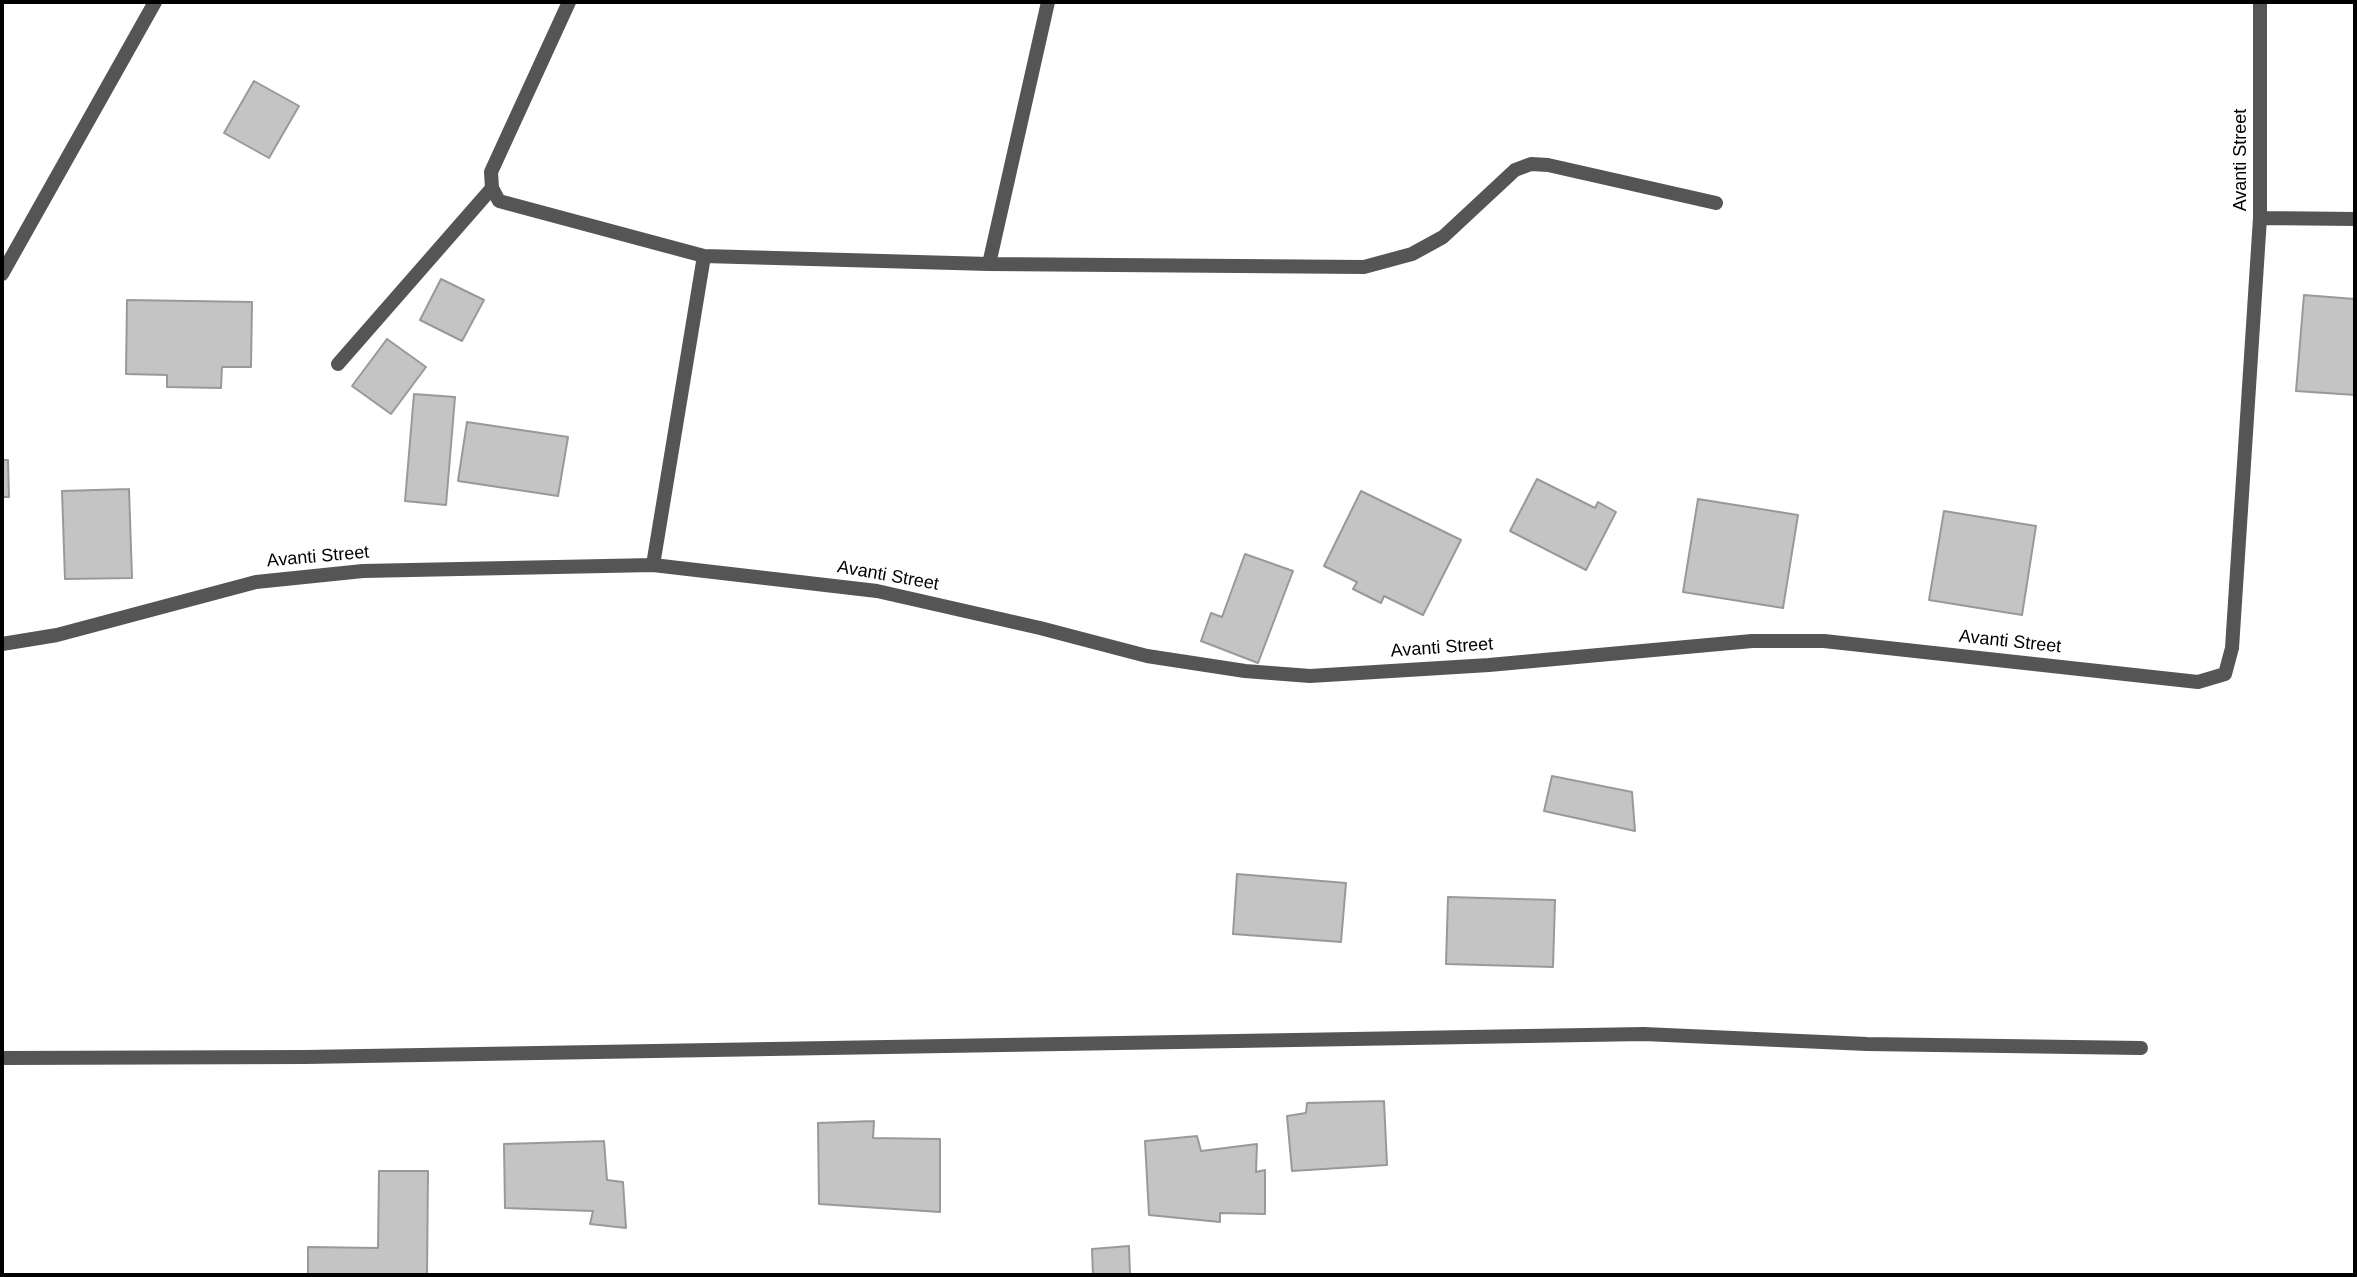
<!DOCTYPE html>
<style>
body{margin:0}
#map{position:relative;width:2357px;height:1277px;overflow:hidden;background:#fff;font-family:Helvetica,sans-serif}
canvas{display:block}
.frame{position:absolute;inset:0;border:4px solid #000;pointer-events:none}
</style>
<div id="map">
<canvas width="2357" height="1277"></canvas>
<div class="frame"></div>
</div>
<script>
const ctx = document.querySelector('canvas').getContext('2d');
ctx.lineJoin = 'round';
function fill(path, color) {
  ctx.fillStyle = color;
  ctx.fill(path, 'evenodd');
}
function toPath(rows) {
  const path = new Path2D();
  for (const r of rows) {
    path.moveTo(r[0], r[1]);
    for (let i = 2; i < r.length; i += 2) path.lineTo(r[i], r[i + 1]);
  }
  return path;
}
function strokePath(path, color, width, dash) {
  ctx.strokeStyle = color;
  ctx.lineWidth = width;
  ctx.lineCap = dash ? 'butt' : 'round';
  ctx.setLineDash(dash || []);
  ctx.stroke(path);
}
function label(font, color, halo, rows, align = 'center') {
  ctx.font = font + ' Helvetica,sans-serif';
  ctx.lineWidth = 7;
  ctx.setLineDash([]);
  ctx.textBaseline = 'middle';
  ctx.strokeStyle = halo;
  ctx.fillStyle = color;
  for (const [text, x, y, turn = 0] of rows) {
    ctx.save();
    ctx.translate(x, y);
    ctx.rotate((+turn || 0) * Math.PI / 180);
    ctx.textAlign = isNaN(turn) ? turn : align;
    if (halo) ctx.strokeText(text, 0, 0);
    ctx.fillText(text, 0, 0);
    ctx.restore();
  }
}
const building = toPath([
 [254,81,299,106,269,158,224,133,254,81],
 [441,279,484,300,462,341,420,320,441,279],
 [2304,295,2355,299,2355,395,2296,391,2304,295],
 [127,300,252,302,251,367,222,367,221,388,167,387,167,375,126,374,127,300],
 [387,339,426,367,391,414,352,386,387,339],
 [414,394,455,397,446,505,405,501,414,394],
 [467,422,568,437,558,496,458,481,467,422],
 [2,460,8,460,9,497,2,497,2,460],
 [1537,479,1595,508,1598,502,1616,512,1586,570,1510,531,1537,479],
 [129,489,132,578,65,579,62,491,129,489],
 [1361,491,1461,540,1423,615,1384,596,1381,603,1353,589,1357,582,1324,566,1361,491],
 [1698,499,1798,515,1783,608,1683,592,1698,499],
 [1944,511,2036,526,2022,615,1929,600,1944,511],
 [1245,554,1293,571,1258,663,1201,641,1211,613,1222,617,1245,554],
 [1552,776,1632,792,1635,831,1544,811,1552,776],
 [1237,874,1346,883,1341,942,1233,934,1237,874],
 [1448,897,1555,900,1553,967,1446,964,1448,897],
 [1384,1101,1387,1165,1292,1171,1287,1116,1306,1113,1307,1103,1384,1101],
 [874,1121,873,1138,940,1139,940,1212,819,1204,818,1123,874,1121],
 [1197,1136,1201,1151,1257,1144,1256,1172,1265,1170,1265,1214,1220,1213,1220,1222,1149,1215,1145,1141,1197,1136],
 [604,1141,607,1180,623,1182,626,1228,590,1224,593,1211,505,1208,504,1144,604,1141],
 [379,1171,428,1171,427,1275,308,1275,308,1247,378,1248,379,1171],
 [1129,1246,1130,1275,1093,1275,1092,1249,1129,1246]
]);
const minor = toPath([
 [569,2,491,172,492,188,499,201,704,256],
 [2260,218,2355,219],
 [989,264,1048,2],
 [2,274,155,2],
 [338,364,492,188],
 [653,565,704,256,989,264,1364,267,1412,254,1443,237,1515,170,1531,164,1548,165,1716,203],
 [2,644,57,635,256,582,363,571,653,565,877,591,1040,628,1147,656,1245,671,1310,676,1489,665,1752,641,1824,641,2198,682,2225,674,2232,648,2260,218,2260,2],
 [2,1058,305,1057,1644,1034,1867,1044,2141,1048]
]);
const streetNames = [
 ["Avanti Street",2241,160,-90],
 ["Avanti Street",318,557,-5],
 ["Avanti Street",888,576,10],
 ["Avanti Street",2010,642,6],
 ["Avanti Street",1442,648,-4]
];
fill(building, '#c4c4c4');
strokePath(building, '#999', 2);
strokePath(minor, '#555', 14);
label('18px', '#000', '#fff', streetNames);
</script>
